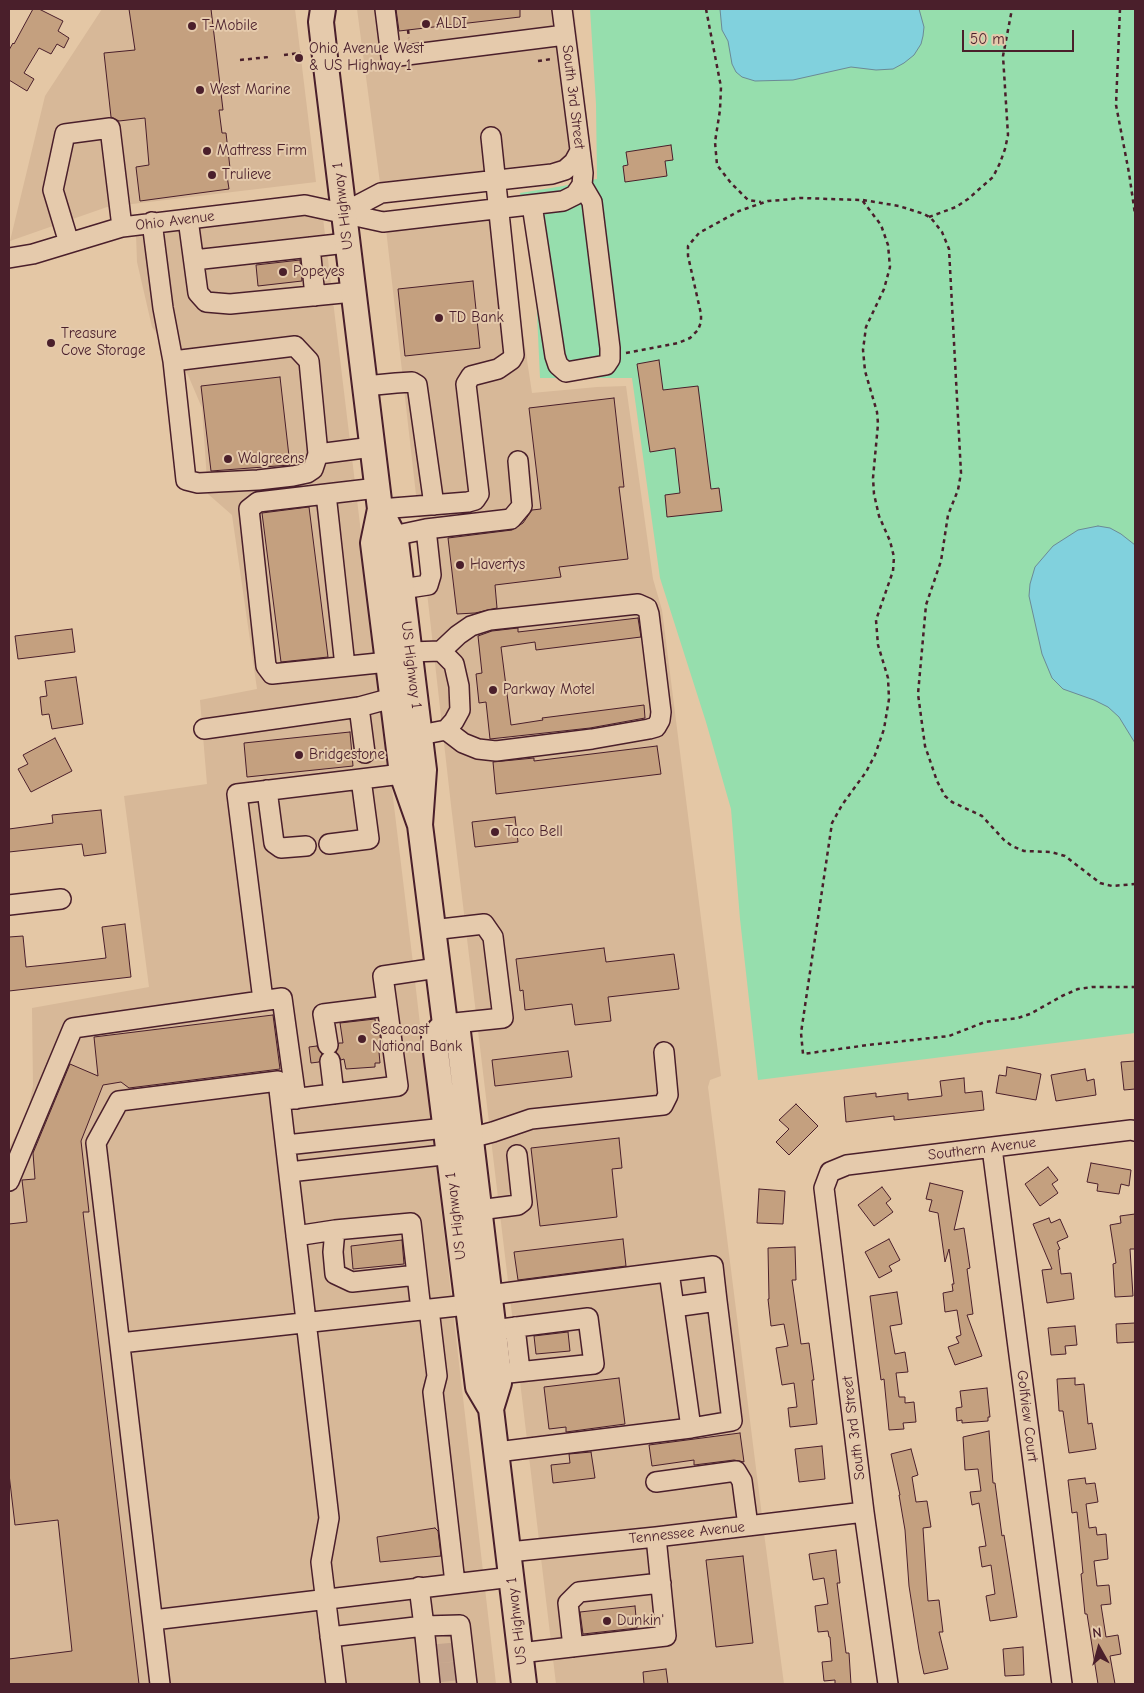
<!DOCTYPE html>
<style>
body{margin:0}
#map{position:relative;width:1144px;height:1693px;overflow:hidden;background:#e4c7a5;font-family:"Comic Neue",sans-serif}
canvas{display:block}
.frame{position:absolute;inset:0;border:10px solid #4a1f2b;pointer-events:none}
.north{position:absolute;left:1074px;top:1623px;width:50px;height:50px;-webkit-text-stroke:4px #e5caac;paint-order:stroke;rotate:353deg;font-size:14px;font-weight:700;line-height:20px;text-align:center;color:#4a1f2b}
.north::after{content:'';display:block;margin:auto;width:18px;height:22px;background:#4a1f2b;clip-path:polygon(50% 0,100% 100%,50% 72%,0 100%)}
.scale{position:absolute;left:962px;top:30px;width:112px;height:22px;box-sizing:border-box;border:2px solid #4a1f2b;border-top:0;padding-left:6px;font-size:15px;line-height:18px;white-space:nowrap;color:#4a1f2b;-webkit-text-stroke:4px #e5caac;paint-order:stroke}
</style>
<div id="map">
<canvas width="1144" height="1693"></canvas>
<div class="frame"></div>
<div class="north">N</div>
<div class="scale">50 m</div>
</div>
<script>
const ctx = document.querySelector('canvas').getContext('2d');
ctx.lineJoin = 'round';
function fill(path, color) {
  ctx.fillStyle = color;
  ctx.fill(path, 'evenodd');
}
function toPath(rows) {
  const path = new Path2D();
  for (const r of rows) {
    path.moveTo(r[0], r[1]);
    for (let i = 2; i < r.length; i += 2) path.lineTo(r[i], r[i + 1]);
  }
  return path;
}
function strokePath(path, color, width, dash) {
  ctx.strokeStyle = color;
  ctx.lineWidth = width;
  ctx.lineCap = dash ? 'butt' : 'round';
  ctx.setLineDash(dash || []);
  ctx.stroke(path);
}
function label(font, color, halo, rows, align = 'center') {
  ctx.font = font + ' "Comic Neue",sans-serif';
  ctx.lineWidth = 4;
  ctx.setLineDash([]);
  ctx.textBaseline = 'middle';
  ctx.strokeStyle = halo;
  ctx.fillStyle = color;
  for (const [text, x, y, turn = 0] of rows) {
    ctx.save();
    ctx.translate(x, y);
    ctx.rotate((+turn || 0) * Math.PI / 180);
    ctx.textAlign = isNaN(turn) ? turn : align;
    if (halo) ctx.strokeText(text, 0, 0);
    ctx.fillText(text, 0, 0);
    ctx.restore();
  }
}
const built = toPath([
 [102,9,295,9,316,182,107,207,10,241,45,96],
 [357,9,552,9,571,160,380,183],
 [569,9,574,9,588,125,589,160],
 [505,214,532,393,597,387,626,386,653,579,662,610,721,1076,710,1080,708,1087,762,1516,539,1540,451,805,386,229],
 [305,215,323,218,412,955,496,1684,9,1684,9,1147,26,1119,33,1086,32,1008,149,987,124,796,207,784,200,700,257,689,232,515,208,494,202,408,188,375,152,327,137,262,136,234],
 [764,1533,784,1684,556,1684,541,1558]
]);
const green = toPath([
 [590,9,1135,9,1135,1033,758,1080,740,919,731,809,706,722,660,578,632,378,540,378,535,271,520,193,563,186,597,179,596,104]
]);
const water = toPath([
 [720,9,919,9,924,27,923,36,921,44,914,55,904,63,893,69,876,70,851,67,793,80,755,81,742,77,736,72,732,64,728,41,722,30,720,9],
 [1098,526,1110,528,1121,534,1135,545,1135,743,1119,717,1108,707,1094,700,1063,689,1052,678,1042,654,1029,596,1030,584,1035,567,1053,546,1078,530,1098,526]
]);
const building = toPath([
 [33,9,39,9,63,21,58,31,69,38,64,48,57,44,51,54,39,48,24,73,34,79,27,91,9,80,9,50,13,43,14,44,33,9],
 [129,9,211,9,223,110,219,110,222,133,226,133,230,168,226,169,229,189,140,201,136,167,149,165,145,118,119,121,111,117,104,53,135,50,129,9],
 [396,9,520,9,520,17,399,31,396,9],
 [671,145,673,160,665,161,667,176,625,182,623,166,628,165,626,152,671,145],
 [300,260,302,281,258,286,256,265,300,260],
 [473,281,480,348,405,356,398,289,473,281],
 [659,360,663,390,698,386,711,489,719,488,722,511,667,517,665,495,680,493,675,448,650,452,637,364,659,360],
 [280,377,290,465,211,471,201,386,280,377],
 [614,398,624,487,619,487,628,559,559,567,561,577,495,585,497,608,475,613,457,614,448,538,512,530,523,523,532,510,541,509,529,408,614,398],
 [309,507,328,657,281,662,262,513,309,507],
 [638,618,641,637,536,650,535,642,501,647,511,725,543,720,542,718,644,705,645,718,590,728,490,739,486,702,479,703,476,674,482,673,478,636,492,631,518,628,518,632,638,618],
 [72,629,75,652,18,659,15,636,72,629],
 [76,677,83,724,52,729,49,714,42,715,40,697,47,696,45,681,76,677],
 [350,732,353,766,247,777,244,743,350,732],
 [55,738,72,771,31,792,18,769,28,764,23,755,55,738],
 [657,746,661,774,496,794,493,762,534,758,534,761,657,746],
 [101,810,106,853,84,856,82,844,9,852,9,829,53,823,52,815,101,810],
 [515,817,518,842,475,847,472,822,515,817],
 [125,924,131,977,9,991,9,937,23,936,26,967,64,963,106,958,102,927,125,924],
 [604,948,606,962,674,954,679,989,608,997,611,1021,575,1025,572,1004,525,1010,523,990,520,991,516,959,604,948],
 [273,1015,280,1069,129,1088,121,1082,103,1085,81,1141,89,1212,83,1212,139,1684,9,1684,9,1659,72,1651,58,1520,15,1525,9,1474,9,1224,27,1222,22,1180,35,1179,33,1153,70,1064,98,1076,94,1037,273,1015],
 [375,1019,376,1028,379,1028,382,1051,379,1052,380,1063,375,1063,375,1067,346,1069,344,1059,341,1060,336,1052,339,1043,343,1043,340,1023,375,1019],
 [317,1046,322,1054,319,1062,311,1063,309,1047,317,1046],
 [568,1051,572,1077,495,1086,492,1060,568,1051],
 [1135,1061,1135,1089,1124,1090,1121,1062,1135,1061],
 [1007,1067,1041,1074,1036,1100,996,1093,999,1075,1006,1076,1007,1067],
 [1085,1069,1087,1081,1094,1079,1096,1095,1056,1101,1051,1075,1085,1069],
 [964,1078,965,1093,982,1091,984,1110,894,1120,894,1116,846,1122,844,1097,876,1093,876,1097,908,1093,908,1100,942,1096,940,1081,964,1078],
 [796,1104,818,1126,789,1155,776,1142,789,1129,779,1120,796,1104],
 [619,1138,622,1168,612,1169,617,1217,540,1226,531,1148,619,1138],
 [1091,1163,1131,1170,1129,1186,1121,1184,1119,1194,1097,1191,1098,1184,1087,1182,1091,1163],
 [1048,1167,1058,1180,1052,1184,1058,1193,1040,1206,1025,1184,1048,1167],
 [930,1183,963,1191,954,1230,964,1228,970,1268,967,1269,973,1314,967,1315,982,1356,955,1365,948,1347,959,1343,956,1337,961,1335,957,1310,945,1312,943,1293,953,1291,952,1284,954,1284,949,1249,945,1262,938,1213,929,1211,932,1200,926,1199,930,1183],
 [882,1187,891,1199,886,1203,893,1212,874,1226,858,1205,882,1187],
 [759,1189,785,1191,783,1224,757,1223,759,1189],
 [1135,1214,1135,1249,1130,1249,1133,1296,1115,1297,1113,1264,1116,1263,1110,1225,1121,1223,1120,1216,1135,1214],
 [1049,1218,1051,1223,1060,1219,1068,1237,1057,1242,1060,1249,1058,1250,1061,1274,1071,1273,1074,1299,1047,1303,1042,1270,1052,1269,1033,1224,1049,1218],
 [623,1239,626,1266,518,1280,514,1252,623,1239],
 [889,1239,900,1260,889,1266,892,1271,879,1278,865,1252,889,1239],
 [402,1240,404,1264,353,1269,351,1246,402,1240],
 [795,1247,796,1280,792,1280,801,1344,809,1343,814,1380,812,1380,817,1424,790,1427,788,1408,797,1407,794,1383,782,1385,776,1348,788,1346,784,1324,771,1326,768,1299,769,1299,768,1248,795,1247],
 [897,1292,902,1324,890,1326,895,1354,905,1352,908,1372,896,1373,899,1397,905,1397,905,1403,914,1402,916,1422,903,1423,904,1429,889,1430,884,1379,881,1380,870,1296,897,1292],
 [1135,1323,1135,1342,1117,1343,1116,1324,1135,1323],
 [1075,1326,1077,1345,1065,1346,1066,1354,1051,1355,1048,1328,1075,1326],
 [568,1332,570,1351,536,1354,534,1336,568,1332],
 [619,1378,625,1424,566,1432,566,1427,549,1429,544,1387,619,1378],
 [1075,1378,1075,1385,1084,1384,1088,1424,1092,1423,1096,1449,1069,1453,1063,1411,1059,1411,1057,1379,1075,1378],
 [987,1388,990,1417,988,1417,988,1421,962,1423,962,1420,957,1421,956,1408,962,1407,960,1391,987,1388],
 [989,1431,993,1483,995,1483,1002,1536,1004,1535,1017,1617,990,1621,986,1596,995,1594,991,1565,982,1567,979,1547,986,1546,979,1503,972,1505,970,1492,981,1491,978,1469,965,1470,963,1437,989,1431],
 [740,1433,744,1462,734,1460,694,1465,694,1460,652,1466,649,1445,740,1433],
 [822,1446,825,1479,799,1482,795,1449,822,1446],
 [911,1449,918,1475,912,1477,916,1502,927,1501,931,1527,923,1528,928,1601,939,1600,943,1632,939,1632,948,1669,924,1674,919,1650,909,1586,905,1530,899,1495,900,1495,891,1454,911,1449],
 [591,1452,595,1478,553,1483,551,1465,570,1463,569,1454,591,1452],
 [1085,1478,1086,1484,1095,1483,1098,1502,1086,1504,1089,1528,1096,1527,1097,1535,1106,1534,1108,1559,1094,1561,1097,1586,1109,1585,1111,1604,1101,1605,1106,1637,1118,1635,1121,1654,1110,1656,1115,1684,1098,1684,1087,1614,1085,1614,1081,1574,1083,1573,1077,1512,1072,1513,1068,1480,1085,1478],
 [435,1528,438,1531,441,1556,380,1562,377,1537,435,1528],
 [836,1550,840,1583,837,1583,846,1653,849,1653,851,1684,835,1684,835,1680,824,1681,822,1662,832,1661,830,1637,829,1637,828,1631,818,1632,815,1606,828,1604,824,1578,813,1580,809,1554,836,1550],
 [743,1556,753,1643,716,1647,706,1560,743,1556],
 [635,1606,637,1628,583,1634,580,1612,635,1606],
 [1023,1647,1024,1675,1005,1676,1003,1649,1023,1647],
 [666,1669,668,1684,644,1684,643,1672,666,1669]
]);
const minorTunnel = toPath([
 [434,1654,454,1652],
 [436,1673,456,1671]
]);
const path = toPath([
 [706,9,721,87,720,110,715,142,717,165,731,183,748,200,761,202],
 [1120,9,1116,105,1129,173,1135,214],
 [408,30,409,38],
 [284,55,301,53],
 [240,60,269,57],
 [538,61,552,59],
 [863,200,899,206,924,214,931,218,942,232,949,249,961,473,958,490,948,515,941,561,926,605,918,694,925,746,937,781,945,796,952,802,982,816,1004,840,1012,846,1024,851,1051,852,1065,856,1100,883,1112,886,1135,884],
 [929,217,956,207,968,199,993,177,1000,163,1005,149,1008,135,1003,56,1012,9],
 [626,353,678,343,690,338,698,330,701,322,701,314,688,256,688,246,699,233,739,211,768,201,782,200,800,198,862,200,881,225,888,245,890,267,884,289,866,327,863,350,865,371,877,412,878,424,873,478,874,494,879,516,890,541,894,557,893,571,876,620,878,645,888,678,889,699,884,729,875,755,866,772,842,805,832,823,801,1033,803,1054,868,1045,949,1036,985,1022,1018,1018,1030,1014,1062,996,1078,989,1092,987,1135,987]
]);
const minor = toPath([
 [385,9,391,57,565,35],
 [532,205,555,356,558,365,566,372,606,365,610,359,610,348,592,202,582,185],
 [343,213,381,193,552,174,565,170,574,162,580,151],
 [188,219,198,293,206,302,230,304,353,292],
 [152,222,163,308,173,361],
 [69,243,53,190,65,134,110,128,122,227],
 [310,247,315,296],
 [9,258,33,254,122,227,305,205,383,222,563,201,575,195,582,185,583,173,562,9],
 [194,260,347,243],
 [365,386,396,383,412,382,417,385,434,505],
 [318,454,313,469,307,473,293,476,258,480,198,483,186,480,173,361,295,346,309,361,318,454,372,447],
 [377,488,258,502,249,509,266,666,272,674,388,662],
 [326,494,345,666],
 [380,509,468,502,475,500,479,494,466,384,471,376,498,369,511,360,514,355,491,137],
 [426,529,511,519,522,506,518,461],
 [393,536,426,529,431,575,428,585,402,589],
 [441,651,458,635,471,626,490,620,638,604,647,608,649,614,661,712,660,720,656,727,649,729,592,739,496,751,478,749,463,743,446,730],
 [409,652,441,651,454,664,459,686,460,710,454,721,446,730,420,735],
 [359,707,365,753],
 [204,729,359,707,392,698],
 [267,790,274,843,281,848,306,846],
 [329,844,369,839,361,779],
 [9,905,61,899],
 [432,930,484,924,493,937,503,1018,445,1024],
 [263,1000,237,794,402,774],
 [328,1045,323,1014,387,1006],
 [330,1061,334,1094],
 [284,1100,398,1086,383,976,437,968],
 [470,1138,493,1132,531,1119,663,1105,668,1095,664,1052],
 [286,1145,445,1128],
 [992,1148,1062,1684],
 [289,1172,461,1153],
 [9,1181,73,1028,282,998,296,1099],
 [479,1210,518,1205,522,1202,517,1155],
 [335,1230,333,1252,335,1274,352,1282,417,1275],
 [296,1236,335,1230,411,1223,421,1310],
 [669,1272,674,1307],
 [489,1295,713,1266,717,1301],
 [429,1309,437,1376,433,1392,455,1583],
 [515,1327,520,1371],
 [493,1330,588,1318,594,1364,499,1374],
 [120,1343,467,1305],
 [497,1452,691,1428,732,1421,717,1301,674,1307,691,1428],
 [656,1482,736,1471,742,1481,748,1526],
 [509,1552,656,1537,864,1512],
 [419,1587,424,1626,460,1625,467,1684],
 [153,1620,512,1577],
 [330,1637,424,1626,430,1684],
 [573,1647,568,1603,579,1592,661,1583],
 [520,1653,666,1636,656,1537],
 [160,1684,96,1143,119,1101,278,1081,329,1518,321,1562,336,1684],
 [888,1684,864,1512,824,1188,830,1172,847,1165,1131,1130,1135,1131]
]);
const major = toPath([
 [323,9,321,22,326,66,380,509,373,543,402,774,420,825],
 [380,509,396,541,424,770,420,825,445,1024],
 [445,1024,434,1036,478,1387,491,1409,524,1684],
 [445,1024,458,1032,499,1374,499,1383,491,1409]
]);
const markers = [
 [426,24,5,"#4a1f2b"],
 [192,26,5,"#4a1f2b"],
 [299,58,5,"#4a1f2b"],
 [200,90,5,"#4a1f2b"],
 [207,151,5,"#4a1f2b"],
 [212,175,5,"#4a1f2b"],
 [283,272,5,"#4a1f2b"],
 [439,318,5,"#4a1f2b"],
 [51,343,5,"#4a1f2b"],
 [228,459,5,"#4a1f2b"],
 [460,565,5,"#4a1f2b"],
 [493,690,5,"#4a1f2b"],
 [299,755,5,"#4a1f2b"],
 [495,832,5,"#4a1f2b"],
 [362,1039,5,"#4a1f2b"],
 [607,1621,5,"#4a1f2b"]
];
const poiNames = [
 ["ALDI",436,24],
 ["T-Mobile",202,26],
 ["Ohio Avenue West",309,49],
 ["& US Highway 1",309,66],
 ["West Marine",210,90],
 ["Mattress Firm",217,151],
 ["Trulieve",222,175],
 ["Popeyes",293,272],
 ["TD Bank",449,318],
 ["Treasure",61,334],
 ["Cove Storage",61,351],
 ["Walgreens",238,459],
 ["Havertys",470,565],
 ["Parkway Motel",503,690],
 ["Bridgestone",309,755],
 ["Taco Bell",505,832],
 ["Seacoast",372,1030],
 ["National Bank",372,1047],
 ["Dunkin'",617,1621]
];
const streetNames = [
 ["South 3rd Street",573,97,83],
 ["US Highway 1",343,206,-97],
 ["Ohio Avenue",175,221,-7],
 ["US Highway 1",411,665,83],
 ["Southern Avenue",982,1149,-7],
 ["US Highway 1",456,1216,-97],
 ["Golfview Court",1027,1416,83],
 ["South 3rd Street",854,1428,-97],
 ["Tennessee Avenue",687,1533,-6],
 ["US Highway 1",517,1621,-97]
];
fill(built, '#d7b898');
fill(green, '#96dead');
fill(water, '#81d1dd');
strokePath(water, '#6b8a96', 1);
fill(building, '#c4a07f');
strokePath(building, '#4a1f2b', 1);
strokePath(minorTunnel, '#c5a58d', 19, [19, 9]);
strokePath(minor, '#4a1f2b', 22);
strokePath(major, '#4a1f2b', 28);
strokePath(path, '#4a1f2b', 2.5, [4, 4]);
strokePath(minor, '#e5caac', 19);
strokePath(major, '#e5caac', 24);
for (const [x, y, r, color] of markers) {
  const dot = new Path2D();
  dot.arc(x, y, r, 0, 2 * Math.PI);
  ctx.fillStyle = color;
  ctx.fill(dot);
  strokePath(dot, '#e5caac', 2);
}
label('15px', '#4a1f2b', '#e5caac', poiNames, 'left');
label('15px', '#4a1f2b', '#e5caac', streetNames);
</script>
